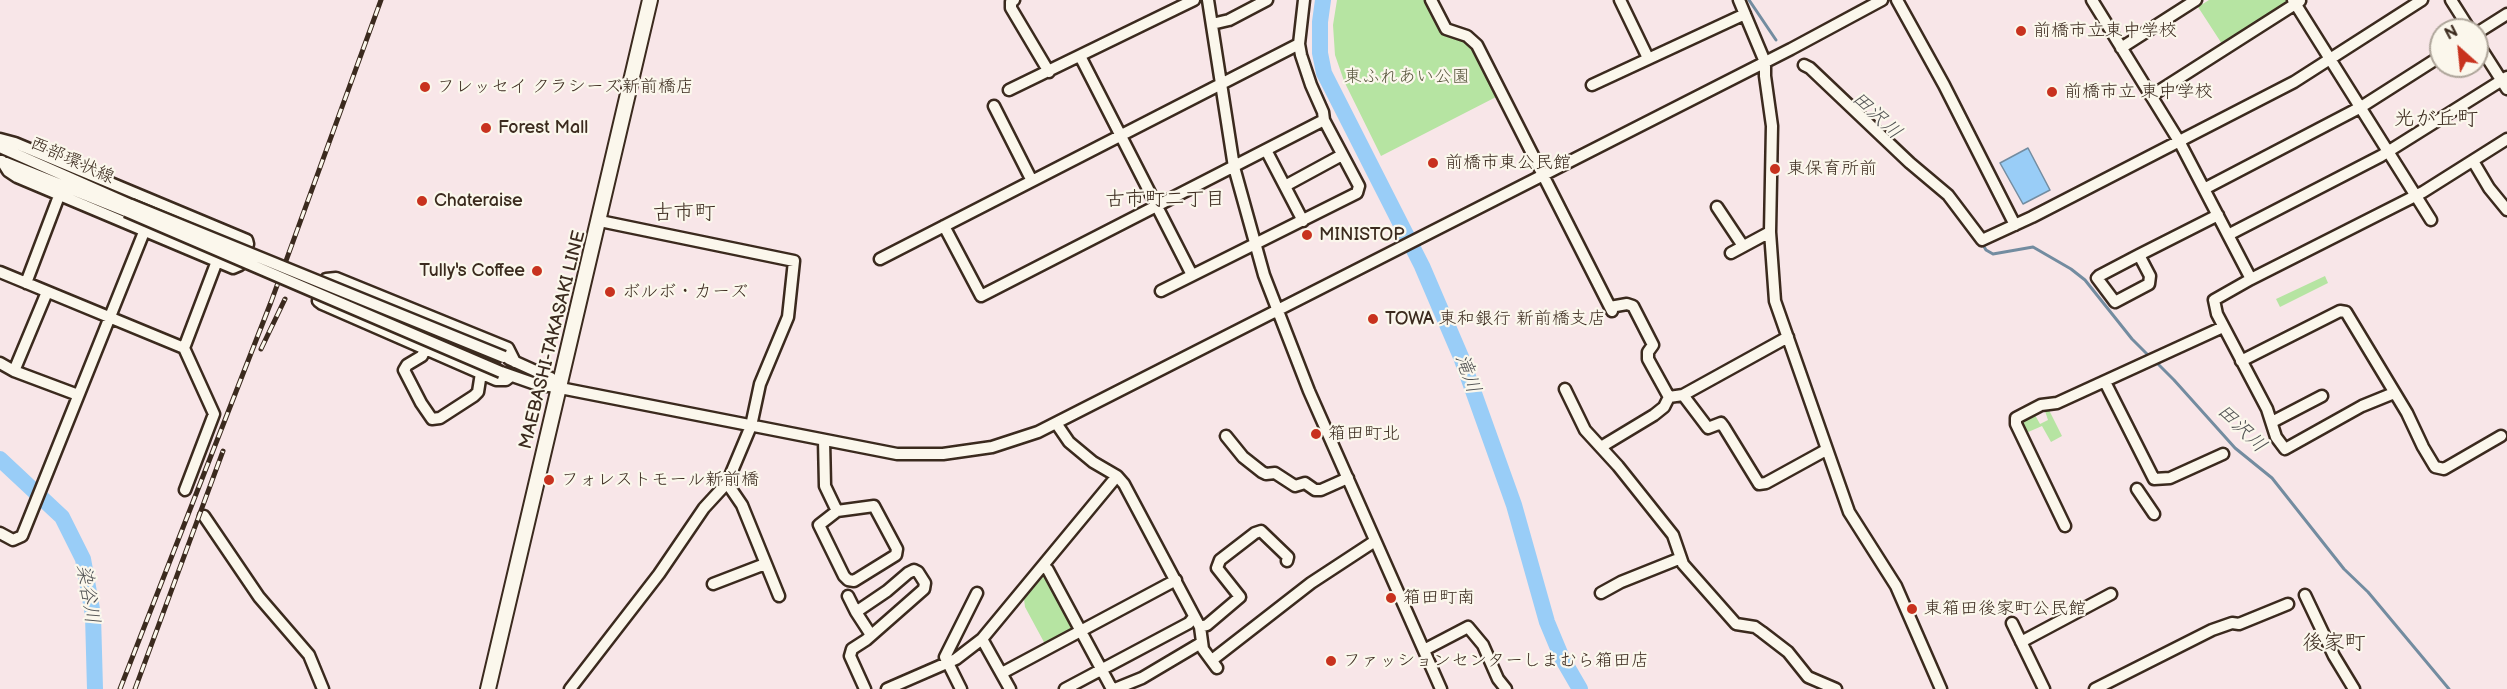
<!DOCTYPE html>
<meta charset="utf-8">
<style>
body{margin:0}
#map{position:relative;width:2507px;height:689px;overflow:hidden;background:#f8e6e8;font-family:"Balsamiq Sans",sans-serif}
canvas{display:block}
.north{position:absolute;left:2429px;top:18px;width:60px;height:60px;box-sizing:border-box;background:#fbf7ec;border:2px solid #aea59a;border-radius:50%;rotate:333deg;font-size:16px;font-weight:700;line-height:24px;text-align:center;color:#3b2a1e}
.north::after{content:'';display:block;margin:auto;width:21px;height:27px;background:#c8321e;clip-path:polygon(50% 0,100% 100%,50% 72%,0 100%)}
</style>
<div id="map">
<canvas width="2507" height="689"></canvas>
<div class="north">N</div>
</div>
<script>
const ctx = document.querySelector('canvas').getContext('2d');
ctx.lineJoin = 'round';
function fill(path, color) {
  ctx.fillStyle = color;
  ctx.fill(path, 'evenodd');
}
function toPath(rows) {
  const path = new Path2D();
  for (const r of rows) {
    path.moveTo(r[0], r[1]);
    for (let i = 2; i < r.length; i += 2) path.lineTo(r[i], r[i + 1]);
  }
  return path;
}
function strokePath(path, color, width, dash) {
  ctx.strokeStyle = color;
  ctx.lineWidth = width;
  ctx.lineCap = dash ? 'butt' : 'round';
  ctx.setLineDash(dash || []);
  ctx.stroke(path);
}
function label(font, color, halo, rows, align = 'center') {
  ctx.font = font + ' "Balsamiq Sans","Klee One",sans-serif';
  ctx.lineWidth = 4.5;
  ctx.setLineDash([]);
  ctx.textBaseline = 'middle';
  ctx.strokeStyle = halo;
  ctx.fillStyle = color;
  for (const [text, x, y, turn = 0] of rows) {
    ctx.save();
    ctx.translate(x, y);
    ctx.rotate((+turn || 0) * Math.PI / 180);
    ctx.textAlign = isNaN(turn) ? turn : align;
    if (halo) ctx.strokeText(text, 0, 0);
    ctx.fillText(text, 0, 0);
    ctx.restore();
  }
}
const green = toPath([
 [1337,0,1426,0,1439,26,1467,41,1474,48,1498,96,1381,156,1344,81,1335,55,1333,25],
 [2209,0,2290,0,2291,1,2224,47,2198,7],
 [2325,276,2328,283,2280,307,2276,299],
 [2049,410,2062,436,2051,442,2042,426,2026,433,2022,425,2024,421,2035,415,2040,424,2048,420,2045,411],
 [1043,577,1047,577,1074,627,1072,632,1047,644,1045,644,1025,607,1024,599]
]);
const water = toPath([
 [2028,148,2050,190,2023,204,2000,163,2028,148]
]);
const stream = toPath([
 [1749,0,1776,40],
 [1852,115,1902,162],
 [1983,245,1986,250,1993,254,2033,247,2071,269,2085,280,2132,339,2150,357],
 [2155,361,2174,380,2235,448,2272,478,2344,569,2368,592,2449,689]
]);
const river = toPath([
 [1323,0,1320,22,1320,53,1324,73,1422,266,1461,357,1514,505,1547,622,1562,658,1580,689],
 [0,459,62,517,83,559,93,615,95,689]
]);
const minor = toPath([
 [1014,0,1011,2,1011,8,1049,72],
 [1208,0,1234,167,1264,275,1309,391,1441,689],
 [1431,0,1446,29,1467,36,1477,45,1612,311],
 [1620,0,1648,58],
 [1739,0,1765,62,1765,76,1772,126,1770,232,1775,301,1849,512,1896,586,1941,689],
 [1897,0,1944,85,2015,225],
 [2092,0,2179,141,2251,279],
 [2293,0,2431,220],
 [2451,0,2470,30],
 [1212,24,1229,20,1267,0],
 [2477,33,2507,14],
 [2477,42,2507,89],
 [2121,48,2196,0],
 [1080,56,1192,275],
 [1804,65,1810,68,1910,163,1948,195,1982,240,2032,217,2294,82,2422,0],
 [1592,85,1745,14],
 [1009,90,1194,0],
 [2151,96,2300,1],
 [994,106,1032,181],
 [0,139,15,143,247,240,248,244,240,265,233,268,17,177,8,171,2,161],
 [0,147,131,205],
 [1266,150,1303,221],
 [1,161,126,211],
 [2473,161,2489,188,2507,210],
 [1285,186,1342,155],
 [2204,189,2361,107,2441,56],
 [1717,207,1743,246],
 [944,226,981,296,1324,120],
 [2228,235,2381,156,2507,77],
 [1731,253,1770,232],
 [2139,255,2150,276,2149,284,2115,302,2097,278,2099,276,2139,255,2218,215],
 [880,259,1299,44],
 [0,272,184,348,214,414,185,490],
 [26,283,59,196],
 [1161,291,1357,193,1359,186,1324,120,1323,112,1311,85,1301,55,1299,44,1304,0],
 [1610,307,1627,304,1633,306,1653,345,1648,352,1648,359,1669,397],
 [184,348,217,261],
 [425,349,422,356,407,365,404,370,421,403,432,419,440,418,474,396,478,392,481,373],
 [509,359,551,378,560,388],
 [2241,361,2340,311,2346,312,2407,413,2423,447,2435,467,2444,469,2501,436],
 [0,363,14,371,78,395],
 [14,371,47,292],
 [501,372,541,386,550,386,897,454,943,454,992,447,1038,432,1791,49,1882,0],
 [511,376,506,380,496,380,322,304,318,301,321,287,326,279,336,278,508,348,515,362],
 [2105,382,2154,479,2170,478,2223,454],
 [1565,389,1585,430,1618,466,1673,535,1683,564,1736,624,1755,627,1762,632,1788,652,1808,677,1836,689],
 [2394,393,2362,406,2285,449,2276,437,2267,409,2217,314,2214,300,2251,279,2423,192,2507,139],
 [1683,395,1708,428,1721,423,1724,427,1759,484,1766,483,1826,450],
 [2272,422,2322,396],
 [1056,423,1069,442,1093,462,1117,476,1124,484,1200,627,1203,649,1217,668],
 [1226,436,1243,457,1262,472,1266,474,1275,473,1295,486,1305,483,1315,490,1321,490,1348,478],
 [824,440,825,486,837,511,874,506,897,549,896,555,854,581,848,580,844,576,819,525,837,511],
 [1601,447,1654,415,1664,407,1669,397,1683,395,1788,337],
 [727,483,742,505,779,596],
 [2137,489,2154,514],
 [204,516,259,597,309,655,323,689],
 [2065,526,2016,424,2016,418,2041,405,2057,403,2223,327],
 [0,533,13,540,22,536,144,232],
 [1043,566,1048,570,1112,689],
 [713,584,765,564],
 [1601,593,1621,582,1681,558],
 [2305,595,2334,656,2354,689],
 [848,596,856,612],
 [2012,623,2044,689],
 [1200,627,1207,625,1240,597,1217,568,1220,560,1255,533,1261,531,1288,557,1287,561],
 [982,639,1010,689],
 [2021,642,2111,594],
 [1424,650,1468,627,1483,645,1498,679,1506,689],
 [1212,660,1311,583,1375,541],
 [1002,673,1176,580],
 [570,689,659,574,704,508,727,483,751,426,760,384,788,317,794,261,600,221],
 [865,689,850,656,852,649,866,640,924,589,925,583,918,572,914,570,908,573,887,591,856,612,871,635],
 [887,689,956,659,982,639,1117,476],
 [961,689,945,657,977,593],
 [1065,689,1189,623,1193,618],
 [1115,689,1142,678,1201,643],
 [2095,689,2212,630,2232,623,2239,624,2288,604]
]);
const major = toPath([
 [488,689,650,0]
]);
const rail = toPath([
 [261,349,285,299],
 [120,689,271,302,381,0],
 [135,689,223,451]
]);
const minorBridge = toPath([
 [131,205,504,357],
 [126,211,501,372]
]);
const markers = [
 [2021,31,6,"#c8321e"],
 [425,87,6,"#c8321e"],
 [2052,92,6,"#c8321e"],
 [486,128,6,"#c8321e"],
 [1433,163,6,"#c8321e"],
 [1775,169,6,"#c8321e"],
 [422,201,6,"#c8321e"],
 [1307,235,6,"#c8321e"],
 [537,271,6,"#c8321e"],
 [610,292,6,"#c8321e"],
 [1373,319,6,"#c8321e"],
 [1316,434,6,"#c8321e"],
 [549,480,6,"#c8321e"],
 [1391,598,6,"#c8321e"],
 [1912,609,6,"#c8321e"],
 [1331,661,6,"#c8321e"]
];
const poiNames = [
 ["前橋市立東中学校",2033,31],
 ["フレッセイ クラシーズ新前橋店",437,87],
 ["前橋市立 東中学校",2064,92],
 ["Forest Mall",498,128],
 ["前橋市東公民館",1445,163],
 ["東保育所前",1787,169],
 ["Chateraise",434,201],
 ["MINISTOP",1319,235],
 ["Tully's Coffee",525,271,"right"],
 ["ボルボ・カーズ",622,292],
 ["TOWA 東和銀行 新前橋支店",1385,319],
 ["箱田町北",1328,434],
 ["フォレストモール新前橋",561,480],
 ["箱田町南",1403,598],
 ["東箱田後家町公民館",1924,609],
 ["ファッションセンターしまむら箱田店",1343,661]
];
const parkNames = [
 ["東ふれあい公園",1407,77]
];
const streetNames = [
 ["西部環状線",72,161,24],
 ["MAEBASHI-TAKASAKI LINE",553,340,-76]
];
const waterNames = [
 ["田沢川",1876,116,43],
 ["滝川",1467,374,70],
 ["田沢川",2241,429,44],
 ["染谷川",87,594,81]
];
const neighbourhoodNames = [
 ["古市町二丁目",1165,200]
];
const quarterNames = [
 ["光が丘町",2436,120],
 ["古市町",684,214],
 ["後家町",2334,644]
];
fill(green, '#b6e4a2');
fill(water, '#99cdf7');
strokePath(water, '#738ca0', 1.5);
strokePath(stream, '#738ca0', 3);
strokePath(river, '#99cdf7', 16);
strokePath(minor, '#3b2a1e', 15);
strokePath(major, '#3b2a1e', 18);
strokePath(minor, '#fbf7ec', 10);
strokePath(major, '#fbf7ec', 14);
strokePath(rail, '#3b2a1e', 5);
strokePath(rail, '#fbf7ec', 3, [9]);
strokePath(minorBridge, '#3b2a1e', 15, []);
strokePath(minorBridge, '#fbf7ec', 10);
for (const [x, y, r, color] of markers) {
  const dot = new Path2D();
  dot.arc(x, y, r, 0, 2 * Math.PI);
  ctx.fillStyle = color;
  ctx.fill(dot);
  strokePath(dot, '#fbf7ec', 2);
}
label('18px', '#3b2a1e', '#fbf7ec', poiNames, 'left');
label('18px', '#5a583f', '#fbf7ec', parkNames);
label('18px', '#3b2a1e', '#fbf7ec', streetNames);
label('italic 20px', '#525354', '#fbf7ec', waterNames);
label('20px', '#3b2a1e', '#fbf7ec', neighbourhoodNames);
label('21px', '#3b2a1e', '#fbf7ec', quarterNames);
</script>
